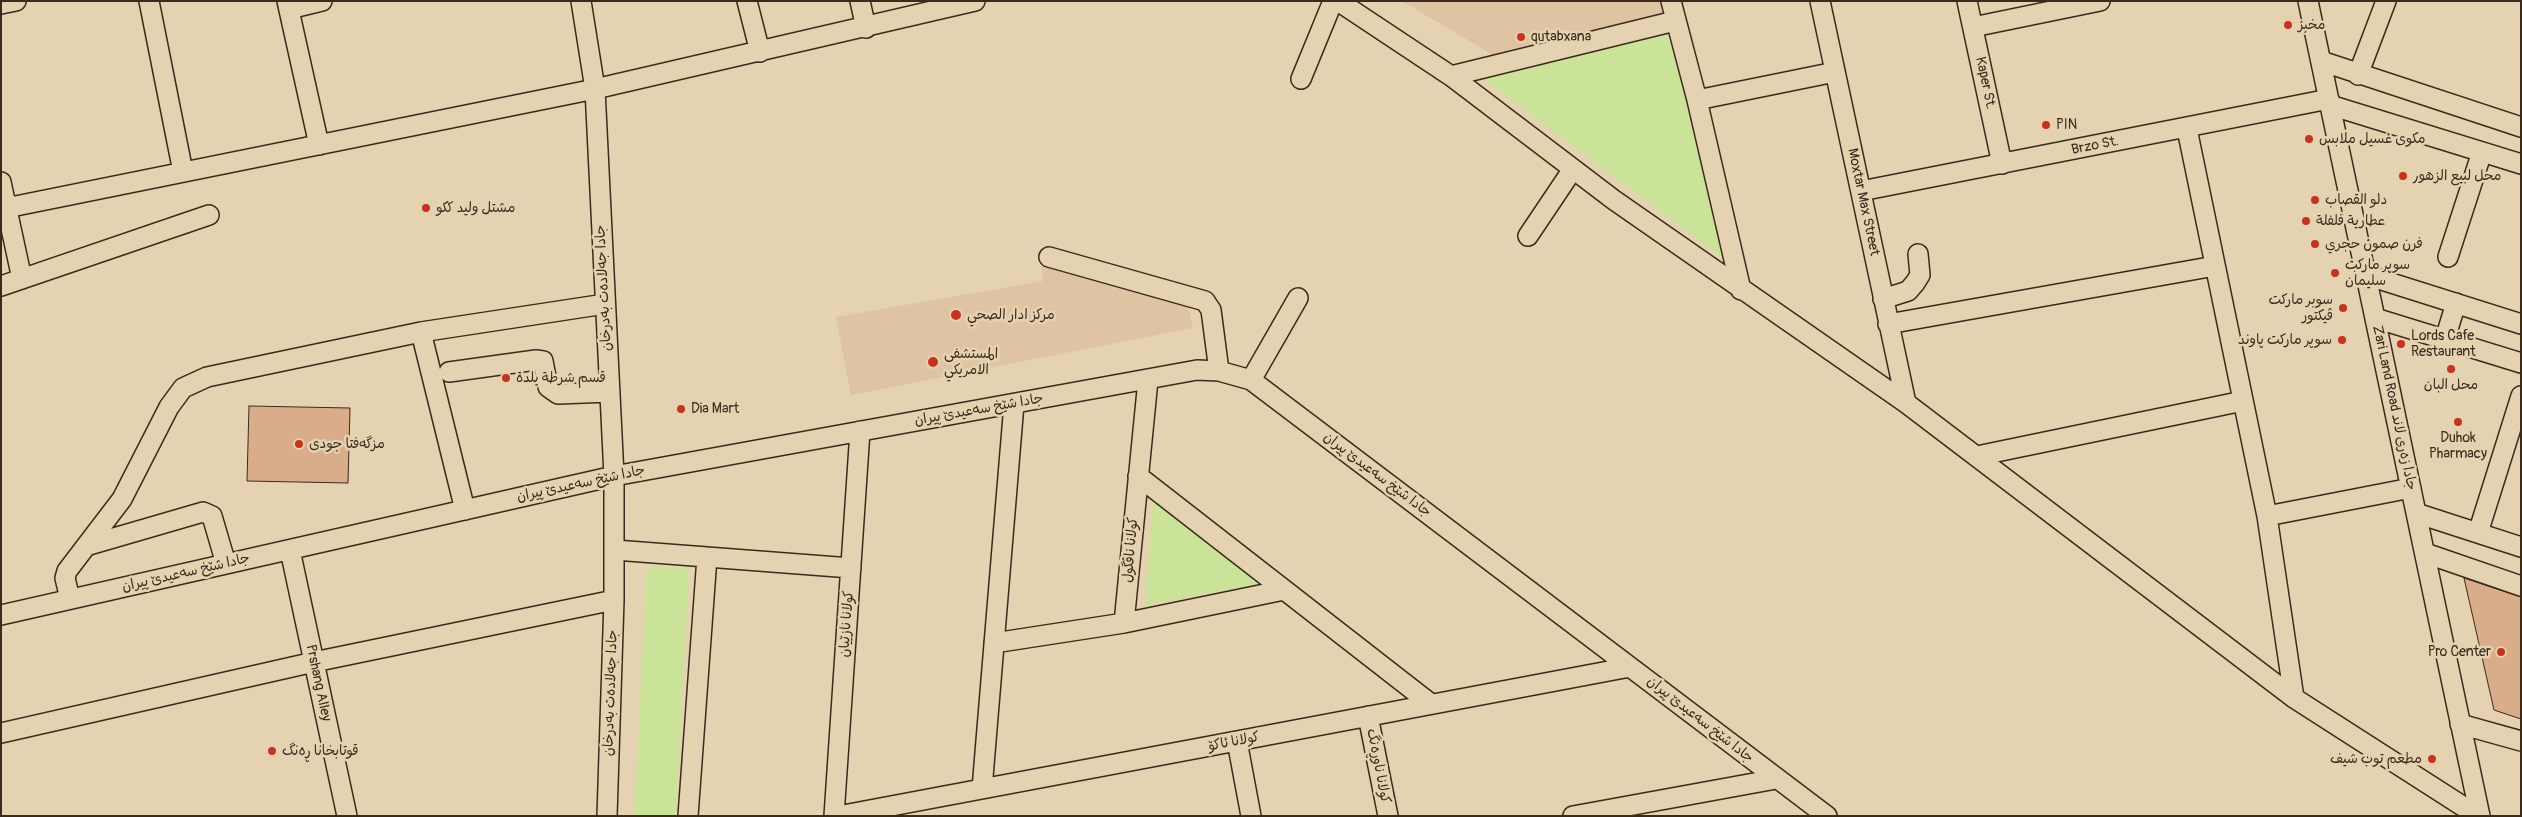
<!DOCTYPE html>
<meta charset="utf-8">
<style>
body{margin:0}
#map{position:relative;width:2522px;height:817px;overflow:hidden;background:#e5d2b0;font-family:Pangolin,sans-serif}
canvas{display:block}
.frame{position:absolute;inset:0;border:2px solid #3b2a1e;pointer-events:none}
</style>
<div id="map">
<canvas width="2522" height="817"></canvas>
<div class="frame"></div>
</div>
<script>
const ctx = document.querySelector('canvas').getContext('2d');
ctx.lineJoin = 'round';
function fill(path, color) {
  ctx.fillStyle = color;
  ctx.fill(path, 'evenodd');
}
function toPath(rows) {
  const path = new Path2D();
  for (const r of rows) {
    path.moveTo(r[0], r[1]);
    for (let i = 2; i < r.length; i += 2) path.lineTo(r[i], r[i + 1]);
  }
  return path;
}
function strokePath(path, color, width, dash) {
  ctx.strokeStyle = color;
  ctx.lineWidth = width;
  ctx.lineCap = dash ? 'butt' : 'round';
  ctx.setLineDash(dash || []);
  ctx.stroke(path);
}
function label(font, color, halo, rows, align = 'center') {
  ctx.font = font + ' Pangolin,"Playpen Sans Arabic",sans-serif';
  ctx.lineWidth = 5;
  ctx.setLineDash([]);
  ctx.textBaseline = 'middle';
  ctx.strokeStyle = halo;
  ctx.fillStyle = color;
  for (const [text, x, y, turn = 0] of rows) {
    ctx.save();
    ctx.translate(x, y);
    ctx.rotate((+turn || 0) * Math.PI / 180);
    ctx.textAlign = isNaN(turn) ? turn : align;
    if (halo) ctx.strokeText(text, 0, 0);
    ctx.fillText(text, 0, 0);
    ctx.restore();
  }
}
const built = toPath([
 [1402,1,1666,1,1669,18,1493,55],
 [1041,264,1187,302,1193,328,851,395,836,317,1043,281]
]);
const green = toPath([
 [1670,31,1727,261,1480,76],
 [1154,498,1260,583,1144,606],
 [647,566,689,568,676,816,634,816]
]);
const building = toPath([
 [249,406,350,408,348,483,247,481,249,406],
 [2464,578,2521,597,2521,719,2494,710,2464,578]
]);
const minor = toPath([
 [149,1,183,172],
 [287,1,319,145],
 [581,1,595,89,614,476,614,600,607,816],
 [747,1,760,52],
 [860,1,866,28],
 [1338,1,1451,76,1614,200,1906,403,2294,698,2478,816],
 [1671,1,1697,100,1741,290],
 [1820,1,1906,403],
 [1967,1,2002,164],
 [2308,1,2480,816],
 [1,4,16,1],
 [289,9,322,1],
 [1973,27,2100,1],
 [2321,61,2521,127],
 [2358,75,2386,1],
 [1451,76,1675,21],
 [1301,79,1333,1],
 [1697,100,1835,72],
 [2330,105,2521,164],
 [2187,129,2267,516,2294,698],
 [1,182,22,279],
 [1861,191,2329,99],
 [1,209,595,89,975,1],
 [1528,236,1573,169],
 [1049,257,1205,301,1211,310,1219,371],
 [2448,257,2482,152],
 [2366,275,2521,324],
 [1,286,209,215],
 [1883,299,1908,291,1915,283,1920,275,1918,254],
 [2375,318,2521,363],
 [1888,324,2215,266],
 [421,332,465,510],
 [2445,339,2456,303],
 [449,372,536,360,543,361,548,387,558,394,610,392],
 [1251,380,1298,298],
 [1977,456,2243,401],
 [1138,476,1431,704],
 [2416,513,2521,547],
 [2267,516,2411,488],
 [2478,533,2521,396],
 [86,546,203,512,212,516,226,564],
 [290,550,347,816],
 [615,550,851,568],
 [2425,553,2521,586],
 [70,599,65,578,67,571,122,499,169,407,183,388,207,377,421,332,605,304],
 [1,615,614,476,1197,370,1219,371,1251,380,1827,816],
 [1124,623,1148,380],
 [994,643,1124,623,1284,590],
 [1368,716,1388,816],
 [2460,724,2521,741],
 [1,733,314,662,614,600],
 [1237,741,1251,816],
 [982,789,1014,404],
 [688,816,707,557],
 [834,816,860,431],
 [838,816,1630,667],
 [1573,816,1776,779]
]);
const markers = [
 [2288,25,5,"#c8321e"],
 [1521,37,5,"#c8321e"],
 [2046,125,5,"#c8321e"],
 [2309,139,5,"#c8321e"],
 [2403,176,5,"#c8321e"],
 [2315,200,5,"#c8321e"],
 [426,208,5,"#c8321e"],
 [2306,221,5,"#c8321e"],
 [2315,244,5,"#c8321e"],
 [2335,273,5,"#c8321e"],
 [2343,308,5,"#c8321e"],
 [956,315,6,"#c8321e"],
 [2342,340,5,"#c8321e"],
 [2401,344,5,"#c8321e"],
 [933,362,6,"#c8321e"],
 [2451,369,5,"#c8321e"],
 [506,378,5,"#c8321e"],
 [681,409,5,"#c8321e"],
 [2458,422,5,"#c8321e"],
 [299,444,5,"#c8321e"],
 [2501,652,5,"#c8321e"],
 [272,751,5,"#c8321e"],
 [2432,759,5,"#c8321e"]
];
const poiNames = [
 ["مخبز",2298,25],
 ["qutabxana",1531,37],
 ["PIN",2056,125],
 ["مكوى غسيل ملابس",2319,139],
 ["محل لبيع الزهور",2413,176],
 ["دلو القصاب",2325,200],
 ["مشتل وليد ككو",436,208],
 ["عطارية فلفلة",2316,221],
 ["فرن صمون حجري",2325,244],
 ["سوپر ماركت",2345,265],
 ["سليمان",2345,281],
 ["سوبر ماركت",2333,300,"right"],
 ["ڤيكتور",2333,316,"right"],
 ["مركز ادار الصحي",967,315],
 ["Lords Cafe",2411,336],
 ["Restaurant",2411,352],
 ["سوپر ماركت پاوند",2332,340,"right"],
 ["المستشفى",944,354],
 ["الامريكي",944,370],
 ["قسم شرطة بلدة",516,378],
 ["محل البان",2451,385,"center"],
 ["Dia Mart",691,409],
 ["Duhok",2458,438,"center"],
 ["Pharmacy",2458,454,"center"],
 ["مزگەفتا جودی",309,444],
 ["Pro Center",2491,652,"right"],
 ["قوتابخانا ڕەنگ",282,751],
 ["مطعم توب شيف",2422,759,"right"]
];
const streetNames = [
 ["Kaper St.",1985,83,78],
 ["Brzo St.",2095,146,-11],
 ["Moxtar Max Street",1863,202,78],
 ["جادا جەلادەت بەدرخان",604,288,-93],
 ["Zari Land Road جادا زەری لاند",2394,408,78],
 ["جادا شێخ سەعیدێ پیران",979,410,-10],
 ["جادا شێخ سەعیدێ پیران",1377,475,37],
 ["جادا شێخ سەعیدێ پیران",581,484,-12],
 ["کولانا ناڤگول",1131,550,-85],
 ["جادا شێخ سەعیدێ پیران",186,573,-13],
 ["کولانا نازێیان",847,624,-86],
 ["Prshang Alley",318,683,78],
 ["جادا جەلادەت بەدرخان",611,693,-88],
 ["جادا شێخ سەعیدێ پیران",1700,720,38],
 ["کولانا ئاکۆ",1234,742,-11],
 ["کولانا ناوڕەنگ",1378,766,79]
];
fill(built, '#dec4a2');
fill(green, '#cbe398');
fill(building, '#d9ac8a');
strokePath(building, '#3b2a1e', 1);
strokePath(minor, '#3b2a1e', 22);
strokePath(minor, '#e5d2b0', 19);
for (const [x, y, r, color] of markers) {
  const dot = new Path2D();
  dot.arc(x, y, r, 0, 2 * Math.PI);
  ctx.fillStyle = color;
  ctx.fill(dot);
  strokePath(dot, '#e5d2b0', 2);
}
label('14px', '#3b2a1e', '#e5d2b0', poiNames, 'left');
label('14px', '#3b2a1e', '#e5d2b0', streetNames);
</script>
